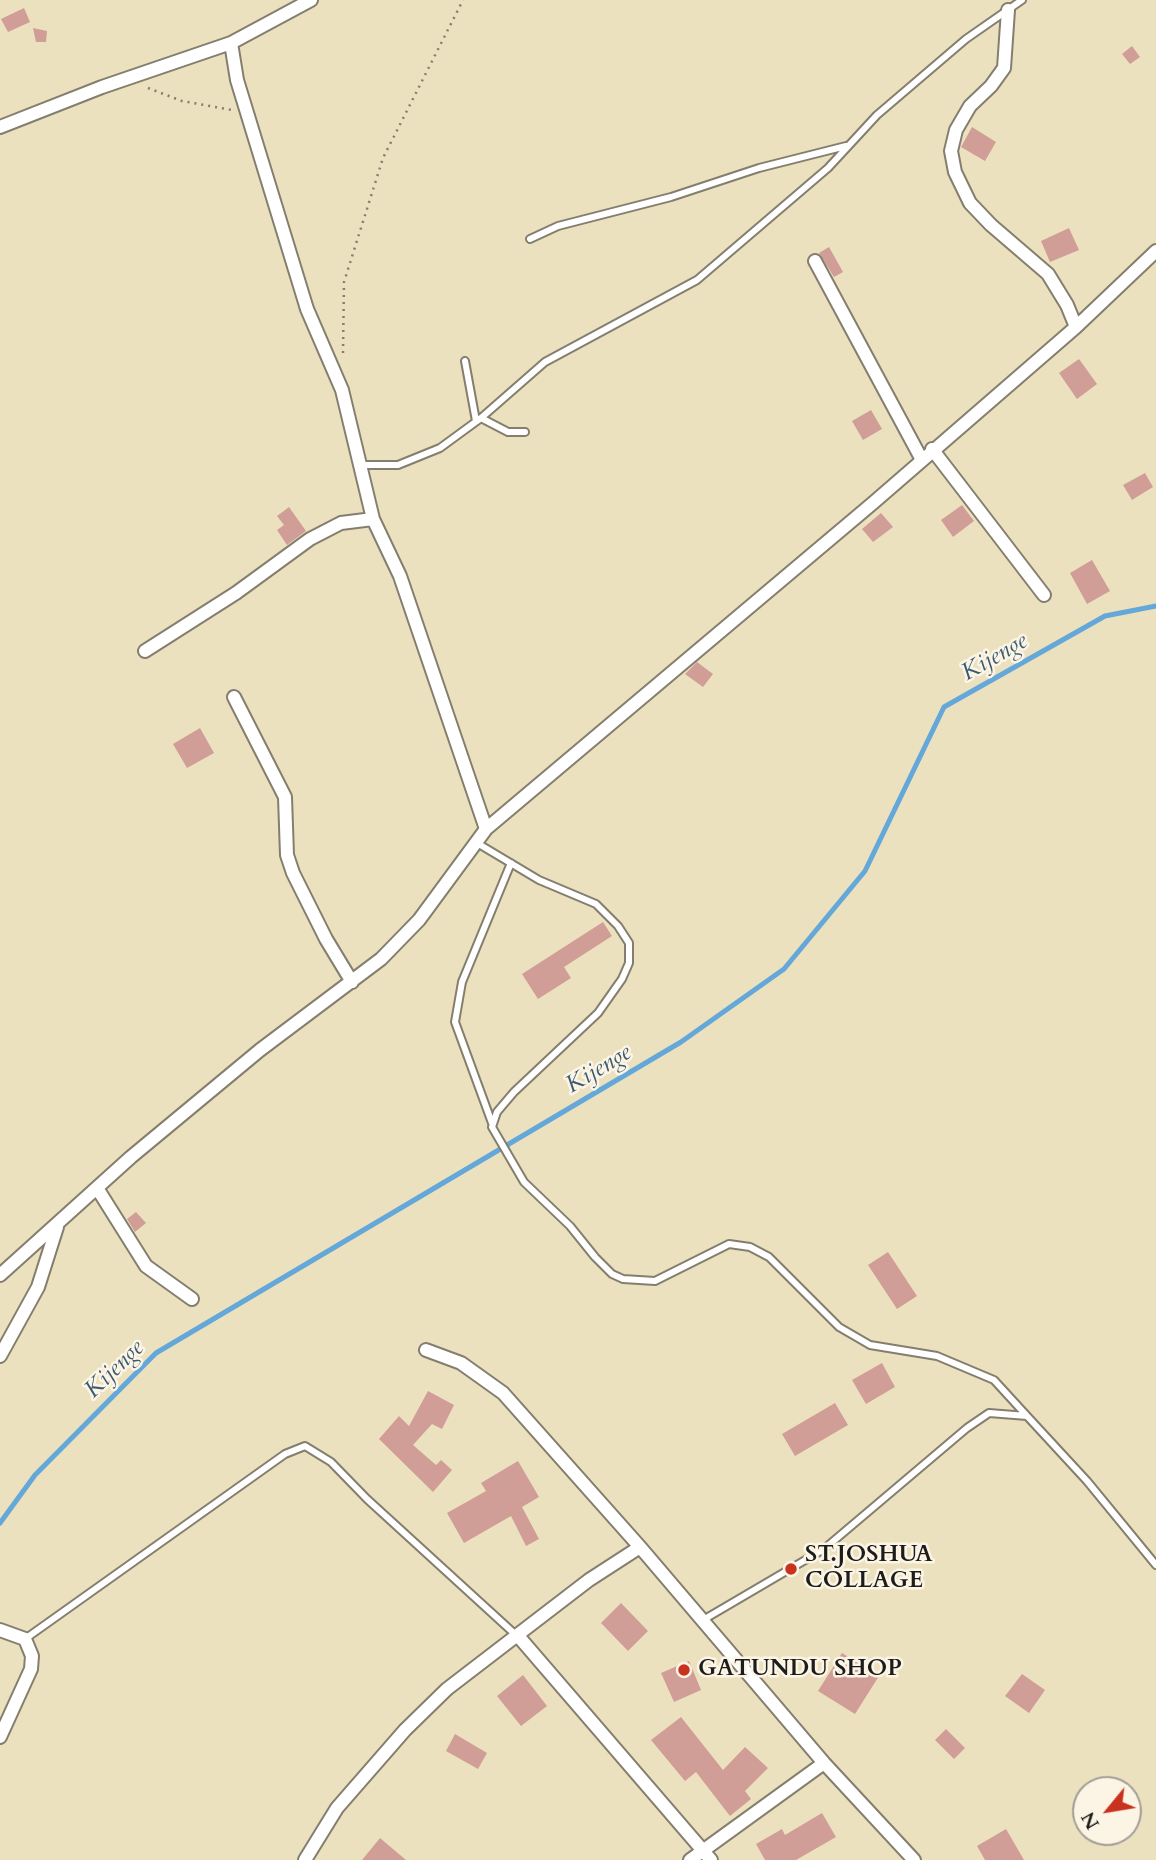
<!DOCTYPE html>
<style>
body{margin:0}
#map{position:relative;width:1156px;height:1860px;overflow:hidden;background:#ece1bf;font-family:Cardo,serif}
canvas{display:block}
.north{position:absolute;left:1072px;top:1776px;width:70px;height:70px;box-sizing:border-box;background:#fcf5e5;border:2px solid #a29e95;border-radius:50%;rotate:240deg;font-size:19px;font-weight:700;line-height:28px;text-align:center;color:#1c1c1c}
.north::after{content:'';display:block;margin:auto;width:24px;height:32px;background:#c8321e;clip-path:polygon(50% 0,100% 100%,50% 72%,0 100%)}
</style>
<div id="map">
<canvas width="1156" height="1860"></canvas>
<div class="north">N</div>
</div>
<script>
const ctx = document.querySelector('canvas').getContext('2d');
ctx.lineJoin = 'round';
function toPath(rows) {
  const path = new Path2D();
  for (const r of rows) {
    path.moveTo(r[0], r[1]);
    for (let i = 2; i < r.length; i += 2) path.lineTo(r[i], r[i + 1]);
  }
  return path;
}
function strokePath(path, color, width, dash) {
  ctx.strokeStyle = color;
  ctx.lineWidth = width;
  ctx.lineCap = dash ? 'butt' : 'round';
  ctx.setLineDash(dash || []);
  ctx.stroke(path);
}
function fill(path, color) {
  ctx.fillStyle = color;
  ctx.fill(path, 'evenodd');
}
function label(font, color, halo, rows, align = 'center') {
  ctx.font = font + ' Cardo,serif';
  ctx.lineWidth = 5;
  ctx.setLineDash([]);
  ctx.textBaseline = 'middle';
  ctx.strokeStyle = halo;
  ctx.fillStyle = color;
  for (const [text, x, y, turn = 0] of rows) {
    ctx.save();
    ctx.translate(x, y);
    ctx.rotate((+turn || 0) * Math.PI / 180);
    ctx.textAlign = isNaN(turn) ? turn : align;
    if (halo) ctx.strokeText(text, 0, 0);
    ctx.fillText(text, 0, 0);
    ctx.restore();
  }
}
const stream = toPath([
 [0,1523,35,1475,156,1353,681,1042,784,969,865,871,944,707,1105,616,1156,606]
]);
const building = toPath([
 [24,8,30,22,8,32,1,19],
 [33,28,47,31,46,42,36,42],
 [1132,46,1140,57,1130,64,1122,54],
 [972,127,996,142,985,161,961,147],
 [1069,228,1079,250,1050,262,1041,241],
 [829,247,843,272,834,277,819,253],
 [1079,359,1097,384,1077,399,1059,373],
 [871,410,882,429,863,440,852,421],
 [1145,473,1153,487,1132,500,1123,485],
 [962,505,974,521,953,537,941,520],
 [289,507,306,531,287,545,277,530,284,525,277,516],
 [881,513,893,527,873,542,862,529],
 [1092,560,1110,591,1087,604,1070,573],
 [697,662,713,674,703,687,685,674],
 [200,728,214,753,187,768,173,744],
 [603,922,612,936,564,967,571,978,538,999,522,974],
 [136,1212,146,1223,135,1232,127,1219],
 [888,1252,917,1296,897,1309,868,1265],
 [882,1363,895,1387,866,1404,852,1380],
 [428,1391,454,1405,442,1429,432,1424,413,1445,436,1465,441,1460,452,1470,433,1492,379,1439,399,1416,409,1426],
 [835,1403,848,1425,795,1456,782,1434],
 [518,1461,539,1497,522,1507,539,1539,526,1546,511,1516,464,1543,447,1513,486,1491,481,1483],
 [621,1603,648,1631,628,1651,601,1623],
 [842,1653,879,1676,855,1714,818,1691],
 [689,1661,701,1690,674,1702,661,1673],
 [1022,1674,1045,1690,1029,1713,1005,1696],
 [523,1675,547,1706,521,1726,497,1696],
 [681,1717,723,1770,745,1747,768,1768,745,1791,751,1799,730,1816,696,1772,685,1781,651,1740],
 [946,1729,965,1748,954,1759,935,1740],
 [455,1734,487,1753,478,1769,446,1751],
 [822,1813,836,1837,796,1860,765,1860,756,1844,782,1829,785,1835],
 [1006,1829,1024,1860,985,1860,977,1846],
 [380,1838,406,1860,362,1860]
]);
const path = toPath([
 [148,88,182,101,232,110],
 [343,353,344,282,383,158,463,0]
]);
const service = toPath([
 [530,239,558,226,671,197,759,168,846,146],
 [465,361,476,421],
 [481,418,508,432,525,432],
 [361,465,398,465,440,448,481,418,545,362,697,280,828,168,877,115,966,39,1022,0],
 [477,843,539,880,596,904,618,926,629,943,629,963,622,979,598,1013,514,1092,497,1112,492,1127,524,1182,570,1226,595,1257,612,1274,623,1279,655,1281,729,1244,750,1247,769,1257,839,1327,870,1345,937,1356,994,1380,1027,1416],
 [492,1123,455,1022,462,982,511,863],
 [703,1620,824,1549,967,1428,989,1413,1027,1416,1087,1481,1156,1565],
 [25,1639,285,1454,305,1446,331,1462,367,1499,517,1636]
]);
const minor = toPath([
 [1008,10,1004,68,991,86,970,106,956,130,951,151,955,172,970,203,991,225,1048,274,1067,305,1076,327],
 [0,127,102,87,231,43,311,0],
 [815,261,922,460],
 [932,449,1044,595],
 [145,651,236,593,310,539,341,523,373,519],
 [234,697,285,797,287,855,293,873,326,939,352,982],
 [486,829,873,503,1076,327,1156,251],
 [97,1188,146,1266,192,1299],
 [0,1275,131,1157,260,1050,381,959,419,920,486,829,400,576,373,519,342,390,307,309,237,80,231,43],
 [426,1350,461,1363,503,1393,640,1547,824,1763,914,1860],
 [0,1356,38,1287,57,1227],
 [0,1630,25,1639,32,1656,31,1669,0,1737],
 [519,1637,711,1860],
 [305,1860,337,1808,405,1730,447,1689,589,1580,640,1547],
 [690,1860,824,1763]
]);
const markers = [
 [791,1569,7,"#c8321e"],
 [684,1670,7,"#c8321e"]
];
const poiNames = [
 ["ST.JOSHUA",805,1556],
 ["COLLAGE",805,1582],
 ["GATUNDU SHOP",698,1670]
];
const waterNames = [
 ["Kijenge",995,658,-30],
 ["Kijenge",599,1070,-31],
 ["Kijenge",115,1370,-44]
];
strokePath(stream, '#64a7d9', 5);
fill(building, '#d09d97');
strokePath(service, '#847e6e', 10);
strokePath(minor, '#847e6e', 16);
strokePath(path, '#847e6e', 2.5, [2, 5]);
strokePath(service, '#fff', 6);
strokePath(minor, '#fff', 12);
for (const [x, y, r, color] of markers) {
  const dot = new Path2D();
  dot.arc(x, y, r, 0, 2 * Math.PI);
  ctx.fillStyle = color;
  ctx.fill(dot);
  strokePath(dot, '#fcf5e5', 2.5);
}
label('bold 23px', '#1c1c1c', '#fcf5e5', poiNames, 'left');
label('italic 24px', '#3c5b71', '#fcf5e5', waterNames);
</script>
